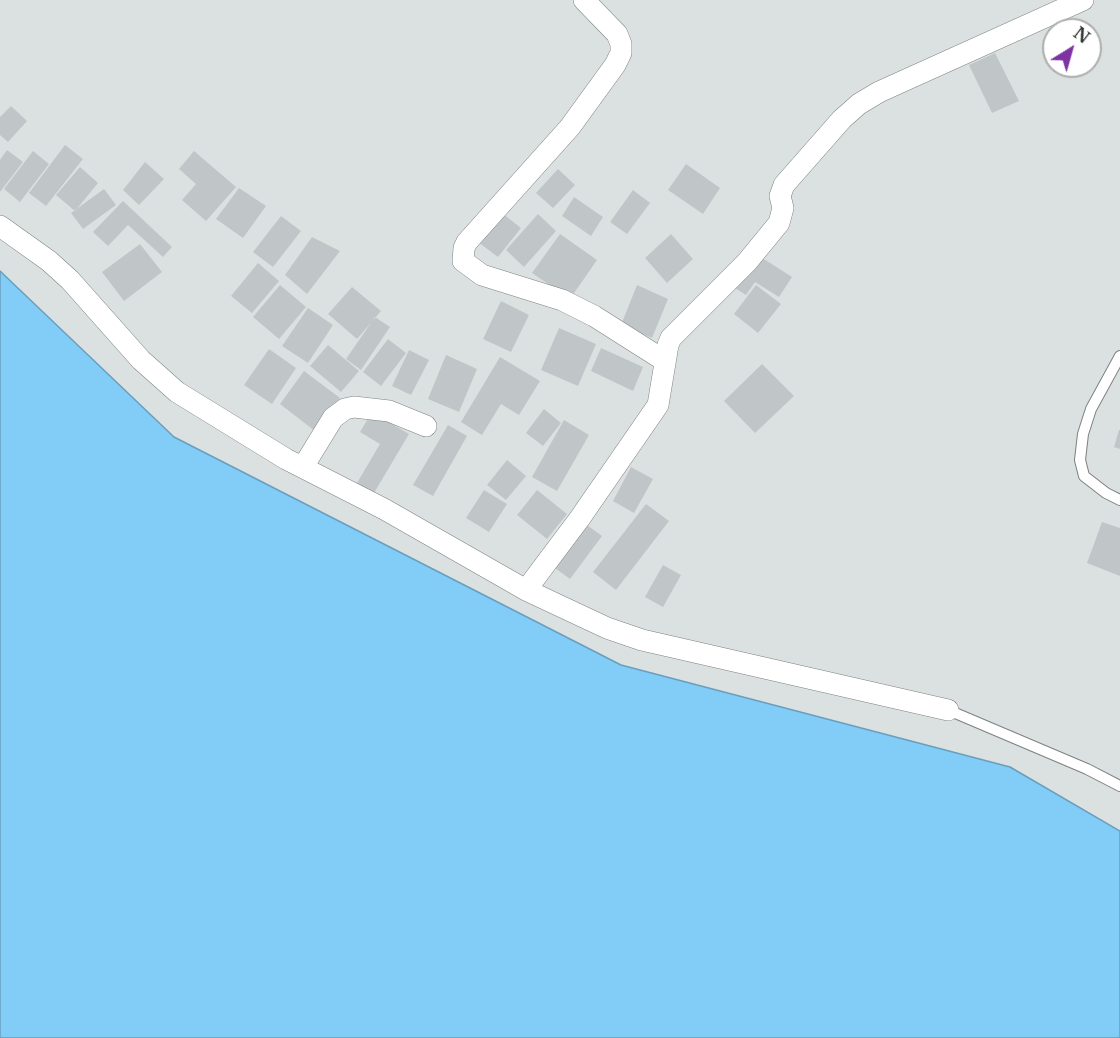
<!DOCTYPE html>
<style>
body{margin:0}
#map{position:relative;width:1120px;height:1038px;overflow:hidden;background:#dbe1e0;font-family:"Libre Baskerville",serif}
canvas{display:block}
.north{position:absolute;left:1042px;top:18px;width:60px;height:60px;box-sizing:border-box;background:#fff;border:2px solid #adaeae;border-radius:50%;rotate:37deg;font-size:16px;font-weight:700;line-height:24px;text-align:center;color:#323434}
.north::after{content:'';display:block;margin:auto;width:21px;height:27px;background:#7e33a4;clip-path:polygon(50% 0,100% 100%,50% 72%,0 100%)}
</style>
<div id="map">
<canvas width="1120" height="1038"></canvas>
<div class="north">N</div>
</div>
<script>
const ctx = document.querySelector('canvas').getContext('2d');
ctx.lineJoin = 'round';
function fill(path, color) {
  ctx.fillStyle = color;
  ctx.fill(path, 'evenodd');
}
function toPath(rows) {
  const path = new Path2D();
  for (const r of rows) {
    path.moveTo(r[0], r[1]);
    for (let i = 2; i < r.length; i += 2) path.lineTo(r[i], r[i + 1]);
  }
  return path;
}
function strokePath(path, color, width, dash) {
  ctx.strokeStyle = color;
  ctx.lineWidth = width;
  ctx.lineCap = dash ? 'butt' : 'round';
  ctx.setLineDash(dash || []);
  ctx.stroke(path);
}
const water = toPath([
 [0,271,174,437,621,665,1010,767,1120,831,1120,1038,0,1038,0,271]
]);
const building = toPath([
 [995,53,1019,101,992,113,969,65],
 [11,106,27,121,8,142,0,135,0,117],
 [65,145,83,159,46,206,29,193],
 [7,150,23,162,0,192,0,160],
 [33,151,49,164,20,202,4,189],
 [194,151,236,187,206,221,182,200,196,184,179,169],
 [145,162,164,179,139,205,123,190],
 [686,164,720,188,703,214,668,190],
 [80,167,98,183,75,211,56,195],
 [558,169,575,185,553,208,536,193],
 [239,188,266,206,243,238,216,219],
 [104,189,116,205,83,229,71,213],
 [633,190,650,203,627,234,610,222],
 [574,197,603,217,591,236,562,216],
 [123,201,172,247,163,257,128,225,108,246,93,232],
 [497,209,521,228,498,257,474,239],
 [538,214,556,231,524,267,506,250],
 [281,216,301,231,273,267,253,252],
 [560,234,597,260,570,299,532,273],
 [671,234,693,259,667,283,645,258],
 [312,237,340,251,307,294,285,275],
 [140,244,162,272,124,301,102,272],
 [756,254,792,277,779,297,755,282,746,295,735,288],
 [258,263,279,281,252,313,231,296],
 [280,285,306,307,279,339,253,317],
 [637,285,668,299,652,338,621,325],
 [756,285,781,304,758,333,734,314],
 [352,287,381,311,357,339,328,314],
 [501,301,529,315,511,352,483,339],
 [308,308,333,325,308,363,282,346],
 [375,317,390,327,361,370,346,359],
 [559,328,596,344,578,386,541,370],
 [388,339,406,353,381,386,363,372],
 [328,345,359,371,341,392,310,366],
 [601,348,643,367,633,391,591,371],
 [269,349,296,368,272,404,244,385],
 [409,350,429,360,411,395,392,386],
 [446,355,477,369,459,412,428,399],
 [500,357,540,381,519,415,501,404,482,435,461,422],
 [762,364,794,396,755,433,724,401],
 [304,371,340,398,315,431,280,404],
 [544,409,561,423,543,446,526,433],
 [372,412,409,434,374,493,357,483,380,444,360,432],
 [564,420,589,435,557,491,532,477],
 [448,425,467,436,433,496,413,485],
 [1119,430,1120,430,1120,449,1114,447],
 [507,460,526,476,506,500,487,485],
 [631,467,653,479,634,513,613,501],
 [484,490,507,504,489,532,466,518],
 [537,490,567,514,547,539,517,515],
 [646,504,669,521,616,590,593,572],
 [583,522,602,536,570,579,551,565],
 [1102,522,1120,528,1120,576,1087,563],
 [663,565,681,575,663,607,645,597]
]);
const lane = toPath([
 [1120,356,1091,409,1083,434,1080,460,1084,476,1106,493,1120,500],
 [948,710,1087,769,1120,786]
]);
const street = toPath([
 [584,0,617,34,621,44,621,53,615,65,570,127,467,242,464,248,463,261,482,275,562,300,594,316,665,361],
 [0,226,49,261,70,280,141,360,177,392,286,459,384,509,526,590,607,628,642,640,948,710],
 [303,467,333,418,345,409,354,407,389,411,426,426],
 [526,590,580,518,658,405,668,345,671,338,747,262,779,223,783,208,780,196,784,185,842,119,859,104,879,92,1083,0]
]);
fill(water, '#82ccf8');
strokePath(water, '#6a9ebd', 1.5);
fill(building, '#c0c6c7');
strokePath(lane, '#7c8280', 12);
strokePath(street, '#7c8280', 22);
strokePath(lane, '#fff', 10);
strokePath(street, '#fff', 21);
</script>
